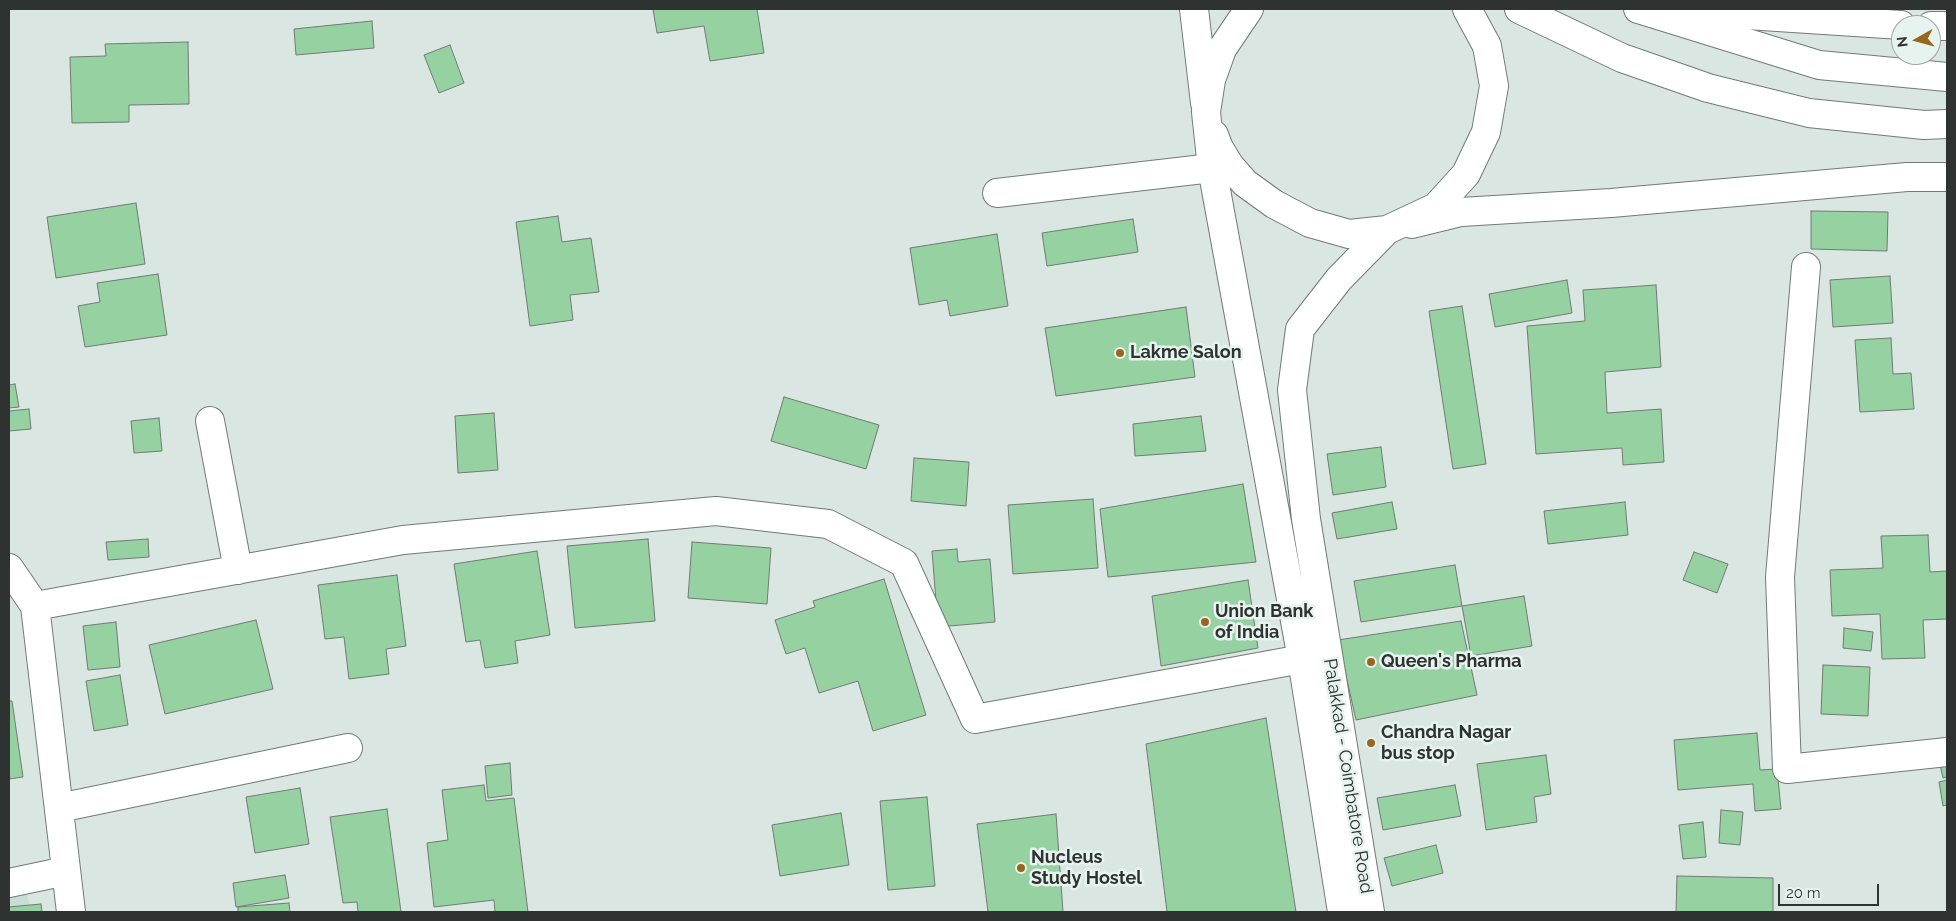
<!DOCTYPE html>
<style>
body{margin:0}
#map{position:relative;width:1956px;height:921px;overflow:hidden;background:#dae6e1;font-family:Raleway,sans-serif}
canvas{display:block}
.frame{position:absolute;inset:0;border:10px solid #2e3230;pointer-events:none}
.north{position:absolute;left:1891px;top:15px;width:50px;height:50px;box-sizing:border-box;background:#e7f3ee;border:1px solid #9da6a2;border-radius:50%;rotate:263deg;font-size:14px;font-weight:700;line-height:20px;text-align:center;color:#2e3230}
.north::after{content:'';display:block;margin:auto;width:18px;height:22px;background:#9a651d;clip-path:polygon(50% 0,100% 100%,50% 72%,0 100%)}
.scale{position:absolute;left:1778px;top:884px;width:101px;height:22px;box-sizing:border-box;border:2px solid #2e3230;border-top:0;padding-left:6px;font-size:15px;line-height:18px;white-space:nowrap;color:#2e3230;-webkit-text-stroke:4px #e7f3ee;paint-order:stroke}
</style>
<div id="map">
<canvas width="1956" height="921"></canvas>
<div class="frame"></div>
<div class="north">N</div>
<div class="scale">20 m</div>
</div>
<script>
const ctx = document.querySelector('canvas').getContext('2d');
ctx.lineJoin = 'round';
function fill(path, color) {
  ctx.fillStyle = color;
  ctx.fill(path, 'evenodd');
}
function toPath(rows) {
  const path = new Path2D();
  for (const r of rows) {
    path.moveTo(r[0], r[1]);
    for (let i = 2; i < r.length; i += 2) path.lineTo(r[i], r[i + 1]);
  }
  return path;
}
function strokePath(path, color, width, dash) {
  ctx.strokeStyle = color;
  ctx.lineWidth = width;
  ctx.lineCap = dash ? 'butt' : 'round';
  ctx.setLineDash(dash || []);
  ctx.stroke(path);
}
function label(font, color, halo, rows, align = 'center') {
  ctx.font = font + ' Raleway,sans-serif';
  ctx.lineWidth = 5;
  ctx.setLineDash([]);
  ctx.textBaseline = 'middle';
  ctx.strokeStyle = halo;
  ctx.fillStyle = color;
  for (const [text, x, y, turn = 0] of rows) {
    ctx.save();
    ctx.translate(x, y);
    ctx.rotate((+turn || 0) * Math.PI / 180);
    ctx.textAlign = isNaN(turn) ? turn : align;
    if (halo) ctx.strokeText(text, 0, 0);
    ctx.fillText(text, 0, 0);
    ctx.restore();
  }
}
const built = toPath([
 [25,885,31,912,9,912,9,888]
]);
const building = toPath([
 [653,9,757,9,764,53,710,61,704,26,657,33,653,9],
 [372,21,374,48,296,55,294,29,372,21],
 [188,42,189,104,129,105,129,122,72,123,70,57,106,56,105,44,188,42],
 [450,45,464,83,439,93,424,55,450,45],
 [136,203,145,264,56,278,47,217,136,203],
 [1811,211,1888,212,1887,251,1811,249,1811,211],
 [558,216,562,242,591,238,599,292,570,295,573,320,530,326,516,222,558,216],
 [1133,219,1138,252,1047,266,1042,233,1133,219],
 [997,234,1008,306,950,316,947,300,919,305,910,248,997,234],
 [158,274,167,335,85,347,78,306,100,302,97,283,158,274],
 [1890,276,1893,323,1833,327,1830,280,1890,276],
 [1567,280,1572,313,1495,327,1489,294,1567,280],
 [1656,285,1661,367,1605,372,1607,413,1661,409,1664,462,1623,465,1622,448,1536,454,1527,326,1585,321,1583,290,1656,285],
 [1462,306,1486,464,1453,469,1429,311,1462,306],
 [1186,307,1195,377,1056,396,1045,328,1186,307],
 [1891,338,1893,374,1911,373,1914,409,1860,412,1855,340,1891,338],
 [15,384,19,407,9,408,9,385,15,384],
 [784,397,879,425,866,469,771,441,784,397],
 [29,409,31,429,9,431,9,411,29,409],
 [494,413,498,470,458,473,455,416,494,413],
 [1201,416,1206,451,1135,456,1133,424,1201,416],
 [159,418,162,451,134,453,131,421,159,418],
 [1381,447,1386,487,1333,495,1327,454,1381,447],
 [914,458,969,462,966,506,911,501,914,458],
 [1243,484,1256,562,1108,577,1100,509,1243,484],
 [1093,499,1098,568,1013,574,1008,505,1093,499],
 [1392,502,1397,529,1337,539,1332,513,1392,502],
 [1625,502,1628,535,1548,544,1544,511,1625,502],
 [1928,535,1930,572,1947,571,1947,619,1923,620,1925,658,1882,659,1880,614,1832,616,1830,570,1883,568,1881,536,1928,535],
 [148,539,149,557,108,560,106,542,148,539],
 [648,539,655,621,575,628,567,546,648,539],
 [692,542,771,548,767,604,688,598,692,542],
 [957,549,958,562,990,559,995,622,938,627,932,551,957,549],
 [537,551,550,635,515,641,518,663,485,668,480,640,466,642,454,564,537,551],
 [1694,552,1728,564,1717,593,1683,580,1694,552],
 [1455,565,1462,606,1361,622,1354,581,1455,565],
 [397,575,406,646,386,649,389,674,349,679,344,637,325,639,318,585,397,575],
 [884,579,926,715,873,731,858,681,819,693,805,648,786,654,775,620,815,607,813,601,884,579],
 [1248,580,1258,648,1161,666,1152,596,1248,580],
 [1524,596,1532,646,1471,656,1462,606,1524,596],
 [256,620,273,689,165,714,149,645,256,620],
 [1461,621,1477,695,1356,720,1338,640,1461,621],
 [116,622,120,667,88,670,83,626,116,622],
 [1844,628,1873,632,1871,651,1843,648,1844,628],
 [1823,665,1870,667,1868,716,1821,714,1823,665],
 [120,675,128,725,94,731,86,681,120,675],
 [9,701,12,701,23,777,9,779,9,701],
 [1266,718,1296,912,1167,912,1146,744,1266,718],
 [1757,733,1760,770,1777,769,1781,809,1755,811,1753,784,1678,790,1674,740,1757,733],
 [1546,755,1551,794,1534,797,1537,822,1486,830,1477,764,1546,755],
 [1947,759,1947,777,1943,778,1939,761,1947,759],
 [510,763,512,795,488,798,485,766,510,763],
 [1947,780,1947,805,1943,806,1939,782,1947,780],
 [484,785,486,801,514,798,528,912,495,912,494,900,434,907,427,843,448,840,442,790,484,785],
 [1455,785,1461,816,1383,830,1377,798,1455,785],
 [300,788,309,844,255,853,246,797,300,788],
 [927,797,935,886,888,890,880,801,927,797],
 [387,809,401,912,358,912,357,902,343,903,330,817,387,809],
 [1721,810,1743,812,1740,845,1719,843,1721,810],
 [841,813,849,865,780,876,772,825,841,813],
 [1056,814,1063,912,988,912,977,824,1056,814],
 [1703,822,1706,857,1683,859,1679,825,1703,822],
 [1436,845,1443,873,1392,886,1384,858,1436,845],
 [285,875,289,898,236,907,233,883,285,875],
 [1677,876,1773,878,1773,912,1676,912,1677,876],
 [289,903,290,912,238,912,238,907,289,903],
 [41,904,42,912,9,912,9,907,41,904]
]);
const street = toPath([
 [997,193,1212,168],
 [1806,267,1780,577,1787,769,1947,752],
 [210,421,238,570],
 [9,568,35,606,71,912],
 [35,606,403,540,716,511,828,524,904,563,975,719,1302,659],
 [59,808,348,748],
 [9,883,66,871]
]);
const secondary = toPath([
 [1194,9,1205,103],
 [1654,9,1901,25],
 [1931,26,1947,26],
 [1412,224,1461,212,1611,203,1907,177,1947,177]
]);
const highway = toPath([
 [1249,9,1222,49,1211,80,1206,112,1212,168,1302,659,1342,912],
 [1519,9,1622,58,1708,88,1809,113,1924,125,1947,124],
 [1638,9,1819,65,1947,77],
 [1214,135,1219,148,1230,166,1245,183,1274,204,1310,223,1349,234,1387,230,1436,207,1466,174,1486,132,1494,86,1487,46,1467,9],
 [1370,912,1306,519,1292,390,1300,329,1339,279,1387,230]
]);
const markers = [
 [1120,353,5,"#9a651d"],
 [1205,622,5,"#9a651d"],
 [1371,662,5,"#9a651d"],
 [1371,743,5,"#9a651d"],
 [1021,868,5,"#9a651d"]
];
const poiNames = [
 ["Lakme Salon",1130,353],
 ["Union Bank",1215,612],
 ["of India",1215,633],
 ["Queen's Pharma",1381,662],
 ["Chandra Nagar",1381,733],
 ["bus stop",1381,754],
 ["Nucleus",1031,858],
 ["Study Hostel",1031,879]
];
const streetNames = [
 ["Palakkad - Coimbatore Road",1348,776,81]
];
fill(built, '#c8ddd5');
fill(building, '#96d1a2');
strokePath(building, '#727a73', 1);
strokePath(street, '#707b76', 30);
strokePath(secondary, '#707b76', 30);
strokePath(highway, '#707b76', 30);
strokePath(street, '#fff', 28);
strokePath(secondary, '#fff', 28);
strokePath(highway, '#fff', 28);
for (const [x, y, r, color] of markers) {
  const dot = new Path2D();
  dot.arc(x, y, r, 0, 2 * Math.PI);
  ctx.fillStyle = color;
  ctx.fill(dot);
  strokePath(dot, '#e7f3ee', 2);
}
label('bold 18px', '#2e3230', '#e7f3ee', poiNames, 'left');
label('18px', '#2e3230', '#e7f3ee', streetNames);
</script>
